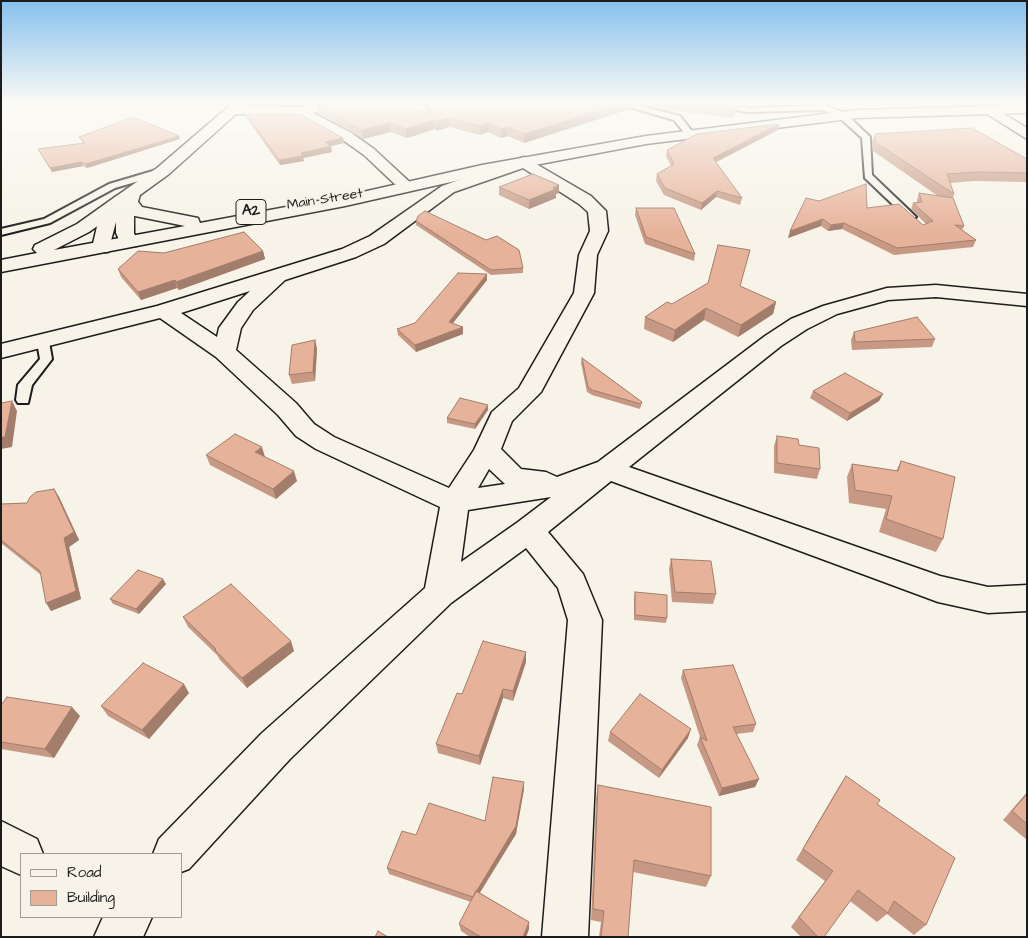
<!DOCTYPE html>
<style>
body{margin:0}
#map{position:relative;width:1028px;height:938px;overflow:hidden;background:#f7f3e8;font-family:"Architects Daughter",sans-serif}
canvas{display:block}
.frame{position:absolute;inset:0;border:2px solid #1c1c1c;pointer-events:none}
.legend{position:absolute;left:20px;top:853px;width:162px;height:65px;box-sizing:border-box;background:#f7f3e8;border:1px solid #9f9d96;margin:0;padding:6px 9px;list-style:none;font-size:15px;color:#1c1c1c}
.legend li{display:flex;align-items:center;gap:10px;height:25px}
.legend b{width:25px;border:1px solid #9f9d96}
</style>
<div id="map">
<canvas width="1028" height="938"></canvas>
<div class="frame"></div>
<ul class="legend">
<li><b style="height:6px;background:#f7f3e8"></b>Road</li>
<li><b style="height:14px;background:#e7b29a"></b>Building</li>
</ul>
</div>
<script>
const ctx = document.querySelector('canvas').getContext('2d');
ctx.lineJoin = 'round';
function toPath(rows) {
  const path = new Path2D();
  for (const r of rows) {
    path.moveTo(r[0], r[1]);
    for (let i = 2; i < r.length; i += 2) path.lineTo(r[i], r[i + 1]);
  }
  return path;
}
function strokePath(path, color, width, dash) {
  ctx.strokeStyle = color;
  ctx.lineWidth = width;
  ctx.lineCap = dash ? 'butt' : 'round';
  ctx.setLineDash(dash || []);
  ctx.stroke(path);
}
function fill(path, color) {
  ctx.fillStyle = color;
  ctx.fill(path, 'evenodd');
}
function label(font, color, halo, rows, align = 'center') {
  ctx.font = font + ' "Architects Daughter",sans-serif';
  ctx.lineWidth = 4.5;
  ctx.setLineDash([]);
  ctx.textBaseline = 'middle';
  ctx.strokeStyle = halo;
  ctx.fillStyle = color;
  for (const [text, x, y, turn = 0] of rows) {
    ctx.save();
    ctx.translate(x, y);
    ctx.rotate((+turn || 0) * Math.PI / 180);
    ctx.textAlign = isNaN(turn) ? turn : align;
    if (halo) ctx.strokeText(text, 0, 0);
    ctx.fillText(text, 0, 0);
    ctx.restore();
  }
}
const service = toPath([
 [612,102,624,102,680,116,694,134,687,136,674,120,612,102],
 [678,102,701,102,749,108,816,106,810,102,819,102,846,114,870,137,872,175,916,217,908,219,865,178,862,138,840,118,824,110,749,112,678,102],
 [163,168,166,169,166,173,115,188,50,223,1,235,1,229,44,219,109,184,163,168],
 [43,338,49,342,52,359,32,385,28,403,18,403,16,400,18,385,40,359,37,342,43,338]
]);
const minor = toPath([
 [234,102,248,102,245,106,300,107,327,102,356,102,350,106,313,113,350,132,374,149,415,187,413,190,401,190,364,155,340,138,297,115,236,114,169,174,140,195,134,214,134,233,138,242,136,246,122,246,116,233,116,222,108,252,94,252,92,248,98,222,115,197,157,168,234,102],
 [989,105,1027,128,1027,139,984,112,982,109,989,105],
 [524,157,591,196,606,211,608,231,597,255,594,293,541,392,512,421,501,449,521,469,546,472,557,477,598,462,765,336,791,319,823,306,887,288,936,285,1027,294,1027,306,936,297,888,300,837,314,807,329,781,346,629,467,940,576,988,587,1027,585,1027,611,988,613,938,602,611,481,548,532,583,574,602,620,588,937,542,937,568,620,558,588,526,548,451,603,290,759,189,869,181,872,181,854,153,854,159,839,262,733,425,588,440,507,316,449,296,436,278,415,216,357,160,318,1,358,1,344,157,306,342,249,370,236,442,186,524,157],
 [523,168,579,204,588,212,590,231,579,255,574,293,519,388,492,412,474,450,449,488,334,437,314,424,296,403,236,350,241,328,253,310,285,280,356,257,384,244,454,192,523,168],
 [250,291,238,302,219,328,217,337,181,313,250,291],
 [489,469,505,484,478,488,489,469],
 [551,497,518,522,461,562,468,510,551,497],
 [1,821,37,839,43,854,21,854,21,875,1,866,1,821],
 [103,917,152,917,143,937,94,937,103,917]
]);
const trunk = toPath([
 [1027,105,1027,113,857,118,646,144,482,175,345,206,1,272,1,260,37,253,33,249,35,245,77,224,115,197,121,196,135,198,142,207,198,218,200,223,345,196,482,165,646,136,857,110,1027,105],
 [124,207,130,215,185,226,54,250,89,232,124,207]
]);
const wall = toPath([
 [422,102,630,102,630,109,524,143,508,136,501,138,488,132,480,135,449,127,436,131,435,129,407,138,391,132,363,139,319,114,317,105,427,113],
 [633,102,743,102,741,105,738,105,736,112,732,118,659,109,653,107,651,102,643,105],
 [246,114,343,138,344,143,331,146,332,152,303,158,304,161,280,165,247,119],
 [779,124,778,130,716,162,742,198,740,205,716,197,701,210,664,195,656,181,657,174,671,166,666,156,667,150],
 [875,134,1027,159,1027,182,974,181,950,183,954,194,953,198,964,226,962,230,976,240,973,247,894,255,842,229,828,231,821,226,788,238,819,201,867,208,923,225,926,224,911,209,913,203,917,202,917,200,919,193,938,196,873,151,872,143],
 [179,136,180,139,87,168,83,166,52,172,38,149,83,143,79,137],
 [499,187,559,193,556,194,556,198,529,209,499,195],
 [636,208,695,254,694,261,645,244,635,215],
 [416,221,523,268,523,273,491,275,416,225],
 [263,251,265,259,179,290,177,288,141,300,121,277,118,269,164,253],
 [487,274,487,280,453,323,463,334,416,352,398,335,397,329,415,323],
 [740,287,776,302,773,314,738,337,704,320,673,342,644,329,645,317],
 [854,332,935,339,932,347,852,350,851,340],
 [315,340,317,349,315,381,292,384,289,375],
 [582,358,642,402,640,409,592,395,587,392,581,363],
 [813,391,883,394,879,401,847,421,810,398],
 [488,410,475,429,447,423,447,418],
 [777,436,799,445,820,469,817,479,774,473,774,446],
 [206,455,265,457,297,481,276,499,210,465],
 [901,461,943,539,936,552,879,532,886,509,849,503,847,477,852,464,896,471],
 [54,489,59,497,79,540,69,547,81,599,51,611,41,575,1,543,1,504,27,503],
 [671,559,716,594,713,604,672,602,669,569],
 [166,584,139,614,113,604,110,599],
 [635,592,667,618,666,623,634,620,634,597],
 [183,617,294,651,247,688,220,660,217,655,188,627],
 [526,662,513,701,503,698,480,765,438,753,436,744,462,694],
 [683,670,756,724,753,732,736,734,759,779,755,787,719,796,697,745,700,737,681,678],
 [189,693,149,739,108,716,101,706],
 [1,705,80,716,54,758,1,749],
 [610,732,688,738,659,778,608,741],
 [846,776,877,804,926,925,914,935,887,914,877,922,850,901,824,937,801,937,791,927,825,881,796,860,838,788],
 [598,785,711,876,706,887,633,872,628,937,599,937,601,922,591,920,596,798],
 [524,789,516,834,480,893,529,922,529,929,526,937,470,937,461,931,459,924,471,902,389,874,387,868,416,835,485,821],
 [1027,792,1027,840,1003,820]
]);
const shadedWall = toPath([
 [303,102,315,102,303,104],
 [625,102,630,102,630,109,524,143,524,134],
 [643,102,651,102,643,105],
 [738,103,736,112,732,118,734,110],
 [449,118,449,127,436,131,435,122],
 [434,120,435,129,407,138,406,129],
 [390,123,391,132,363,139,362,130],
 [488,123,488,132,480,135,479,126],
 [779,124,778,130,712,164,713,158],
 [507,127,508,136,501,138,501,129],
 [179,136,180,139,87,168,86,164],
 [343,138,344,143,326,147,325,142],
 [331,146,332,152,303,158,304,161,280,165,279,160,301,153],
 [81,162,83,166,52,172,50,168],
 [559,185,559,193,556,194,556,198,529,209,529,200],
 [717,191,716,197,701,210,702,203],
 [823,219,821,226,788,238,790,231],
 [844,223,842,229,828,231,831,225],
 [263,251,265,259,179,290,176,282],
 [487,274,487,280,449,328,449,322],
 [175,280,177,288,141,300,138,292],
 [776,302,773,314,738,337,741,325],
 [706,308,704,320,673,342,675,330],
 [463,327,463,334,416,352,415,345],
 [315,340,317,349,315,381,313,372],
 [883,394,879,401,847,421,850,413],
 [12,401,17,411,12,447,1,449,1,437],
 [488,405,488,410,475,429,475,424],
 [262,447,265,457,255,452],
 [294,471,297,481,276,499,273,489],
 [54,489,59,497,79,540,69,547,81,599,51,611,46,603],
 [163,579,166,584,139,614,136,609],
 [291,641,294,651,247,688,242,678],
 [526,652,526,662,513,701,513,691],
 [184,684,189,693,149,739,142,730],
 [503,689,503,698,480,765,479,756],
 [72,707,80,716,54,758,45,749],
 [691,729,688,738,659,778,662,770],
 [759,779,755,787,719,796,722,788],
 [524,782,524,789,516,834,473,903,473,897],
 [529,922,529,929,526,937,523,937]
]);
const building = toPath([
 [333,102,400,102,432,115,426,102,625,102,524,134,507,127,501,129,488,123,479,126,449,118,435,122,434,120,406,129,390,123,362,130,317,105,333,102],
 [676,102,730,102,738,103,734,110,676,102],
 [246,114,300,114,343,138,325,142,331,146,301,153,303,156,279,160,246,114],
 [133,117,179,136,86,164,81,162,50,168,38,149,85,143,79,137,133,117],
 [779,124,713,158,742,198,717,191,702,203,665,188,657,174,674,164,667,150,697,134,779,124],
 [972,128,1027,159,1027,173,978,172,947,174,954,194,875,142,875,134,972,128],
 [533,174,559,185,553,188,556,189,529,200,499,187,533,174],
 [866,184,867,208,899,204,923,225,933,221,913,203,922,202,919,193,953,198,964,226,955,225,976,240,897,248,844,223,831,225,823,219,790,231,806,198,819,201,866,184],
 [636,208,674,208,695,254,646,237,636,208],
 [425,211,486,240,497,236,519,250,523,268,491,270,416,221,418,216,425,211],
 [244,232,263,251,176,282,175,280,138,292,118,269,138,251,164,253,244,232],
 [718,245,750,250,740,286,776,302,741,325,706,308,675,330,645,317,667,302,672,304,708,283,718,245],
 [458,273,487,274,449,322,463,327,415,345,397,329,415,323,458,273],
 [917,317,935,339,855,342,854,332,917,317],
 [315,340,313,372,289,375,292,345,315,340],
 [582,358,642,402,641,404,592,390,588,387,582,358],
 [845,373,883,394,850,413,813,391,845,373],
 [460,398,488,405,475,424,447,418,460,398],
 [12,401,5,437,1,437,1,403,12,401],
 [235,434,262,447,255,452,294,471,273,489,206,455,235,434],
 [777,436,798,439,799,445,819,448,820,469,777,463,777,436],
 [901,461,955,477,943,539,886,519,892,496,855,490,852,464,898,471,901,461],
 [54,489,74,532,64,538,76,591,46,603,40,571,1,540,1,504,27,503,30,497,36,492,54,489],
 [671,559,711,561,716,594,675,592,671,559],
 [138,570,163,579,136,609,110,599,138,570],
 [231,584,291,641,242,678,215,650,216,649,183,617,231,584],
 [635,592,667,595,667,618,635,615,635,592],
 [483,641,526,652,513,691,503,689,479,756,436,744,457,693,462,694,483,641],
 [143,663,184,684,142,730,101,706,143,663],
 [733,665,756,724,733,727,759,779,722,788,700,737,707,741,683,670,733,665],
 [640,694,691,729,662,770,610,732,640,694],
 [7,697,72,707,45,749,1,742,1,705,7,697],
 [846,776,880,800,877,804,955,858,926,925,894,901,888,913,858,890,824,937,818,937,799,917,833,871,803,849,846,776],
 [493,777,524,782,516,826,473,897,387,868,402,831,416,835,429,803,485,821,493,777],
 [598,785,711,807,711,876,634,860,628,937,601,937,604,911,593,909,598,785],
 [1027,794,1027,824,1012,811,1027,794],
 [476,891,529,922,523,937,481,937,459,924,476,891],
 [378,931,388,937,375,937,378,931]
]);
const farStreetnames = [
 ["Main Street",325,200,-9]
];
const shields = [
 [251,212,30]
];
const shieldNames = [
 ["A2",251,212]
];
strokePath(service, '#1c1c1c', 4);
strokePath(minor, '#1c1c1c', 3);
strokePath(trunk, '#1c1c1c', 3);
fill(service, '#f7f3e8');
fill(minor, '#f7f3e8');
fill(trunk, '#f7f3e8');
fill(wall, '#c79984');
fill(shadedWall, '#a27d6c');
fill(building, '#e7b29a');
strokePath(building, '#a27d6c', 1);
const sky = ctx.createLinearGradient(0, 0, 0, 234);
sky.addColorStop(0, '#86c0ed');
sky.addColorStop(0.44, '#fbfaf5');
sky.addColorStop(1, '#fbfaf500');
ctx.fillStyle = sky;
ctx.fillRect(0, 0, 1028, 234);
label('14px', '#1c1c1c', '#f7f3e8', farStreetnames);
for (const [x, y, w] of shields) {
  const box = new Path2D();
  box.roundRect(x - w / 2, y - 12.5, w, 25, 4);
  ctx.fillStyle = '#f7f3e8';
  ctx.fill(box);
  strokePath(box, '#1c1c1c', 1);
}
label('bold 15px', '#1c1c1c', null, shieldNames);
</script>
